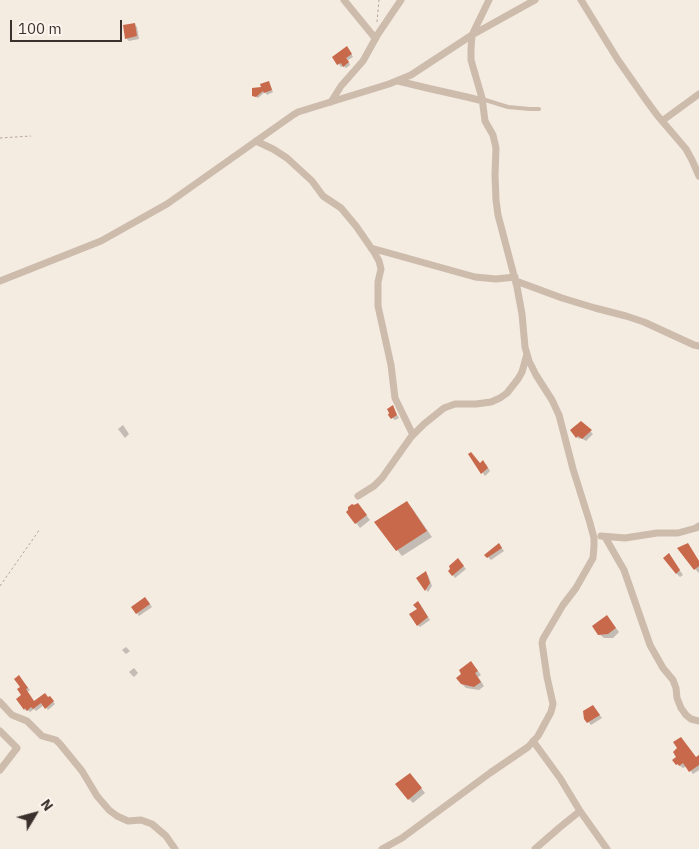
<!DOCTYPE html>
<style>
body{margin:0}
#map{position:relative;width:699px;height:849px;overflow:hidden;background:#f4ebe1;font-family:"IBM Plex Sans",sans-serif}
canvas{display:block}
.north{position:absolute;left:10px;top:789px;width:50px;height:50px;-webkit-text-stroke:4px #fbf5ee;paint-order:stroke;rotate:53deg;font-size:14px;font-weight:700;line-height:20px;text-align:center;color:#3b302b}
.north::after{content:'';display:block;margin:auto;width:18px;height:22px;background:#3b302b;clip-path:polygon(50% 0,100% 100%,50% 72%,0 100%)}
.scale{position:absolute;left:10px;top:20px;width:112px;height:22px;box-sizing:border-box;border:2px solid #3b302b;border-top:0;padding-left:6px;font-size:15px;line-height:18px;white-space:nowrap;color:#3b302b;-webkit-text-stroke:4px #fbf5ee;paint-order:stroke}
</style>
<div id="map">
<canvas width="699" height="849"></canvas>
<div class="north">N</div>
<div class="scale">100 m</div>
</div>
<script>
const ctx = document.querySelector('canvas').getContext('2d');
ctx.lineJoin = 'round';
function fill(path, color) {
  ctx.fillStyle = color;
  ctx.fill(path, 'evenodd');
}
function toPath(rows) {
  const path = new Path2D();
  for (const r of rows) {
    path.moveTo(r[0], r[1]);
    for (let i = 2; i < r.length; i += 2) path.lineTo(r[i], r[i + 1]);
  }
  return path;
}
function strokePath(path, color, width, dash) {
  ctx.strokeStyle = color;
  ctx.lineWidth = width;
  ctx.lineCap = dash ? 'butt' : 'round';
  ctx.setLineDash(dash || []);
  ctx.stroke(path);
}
const shadow = toPath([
 [134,24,137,27,139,39,129,41,126,38],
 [349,50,353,57,348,60,350,65,346,68,343,66,341,67,334,57],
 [270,84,273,92,267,95,265,92,258,98,253,95],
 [392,407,399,418,395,420,389,415],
 [581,422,593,434,586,441,581,438,579,439,577,437],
 [123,425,129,434,125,438,118,429],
 [470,455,480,464,486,464,490,471,485,476],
 [407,503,412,508,432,537,402,556,376,523],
 [361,508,370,520,360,528,348,512],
 [501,547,504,551,491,560,486,555],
 [691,549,699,561,699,573,695,569],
 [669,555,683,575,680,577,676,573],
 [458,560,466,569,455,578,453,575],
 [425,572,428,575,432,586,428,592,417,578],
 [148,601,152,607,139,616,137,613],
 [420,604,430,620,420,627,418,625],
 [610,620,619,632,613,638,604,638,599,634],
 [126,647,130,651,126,654,122,650],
 [475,667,481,675,478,677,484,686,479,690,466,688,462,684],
 [134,668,138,673,134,677,129,672],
 [21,679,30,690,27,692,34,702,48,699,52,700,55,704,48,710,44,705,36,711,34,709,30,712,28,710,27,711,24,709],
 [595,709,602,718,591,725,585,718],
 [679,748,699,759,699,770,693,774,687,766,683,768,677,764],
 [414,779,425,793,413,803,409,799]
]);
const building = toPath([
 [135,23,137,36,125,39,123,25],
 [347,46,352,54,346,58,349,62,343,67,341,63,337,65,332,57],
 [269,81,272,90,264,93,263,91,256,97,252,96,252,88,261,87,260,84],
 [393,405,397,415,391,419,388,415,389,413,387,409],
 [581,421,592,430,582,439,578,436,576,438,570,430],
 [471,452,480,463,483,460,488,468,481,474,468,454],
 [407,501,427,531,396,551,374,522],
 [358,503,367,515,355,524,346,512,348,510,348,507,352,504,354,505],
 [499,543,502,548,487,558,484,555],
 [688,543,699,561,699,566,694,570,677,548],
 [669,553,680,570,676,574,663,558],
 [458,558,464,566,452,576,448,571,450,569,449,566],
 [426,571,430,583,425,591,416,578],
 [145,597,150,604,136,614,131,607],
 [418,601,428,617,417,626,409,614,417,609,413,605],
 [607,615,616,628,608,634,598,635,592,626],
 [471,661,478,671,475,673,481,682,474,687,461,684,456,678,461,674,459,670],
 [19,675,28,688,26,689,34,701,45,693,48,697,50,696,54,701,45,709,41,703,33,709,31,707,27,711,25,708,24,710,16,699,21,695,17,689,20,687,14,679],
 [593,705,600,715,587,723,584,719,583,711],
 [681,737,696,757,699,755,699,765,689,772,683,763,679,766,678,764,676,765,672,760,676,757,673,752,677,748,673,742],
 [410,773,422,788,408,800,395,784]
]);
const path = toPath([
 [377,22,379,0],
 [0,138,31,136],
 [0,586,40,529]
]);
const lane = toPath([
 [482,99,508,107,530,109,539,109]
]);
const street = toPath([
 [344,0,375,38],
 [581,0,618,60,646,100,657,115,686,149,692,160,699,176],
 [398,81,427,88,467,97,483,101],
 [331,102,341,86,363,61,378,34,401,0],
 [662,121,699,94],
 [256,141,273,149,287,158,312,181,323,196,341,208,356,226,374,252,379,261,381,269,378,282,378,306,391,365,395,398,413,435],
 [371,248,475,277,496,279,515,277],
 [0,281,101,241,167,204,293,115,298,112,389,84,411,75,472,35,535,0],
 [516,281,562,298,595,308,626,316,644,322,694,345,699,346],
 [358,496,374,486,382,478,411,437,424,424,444,408,455,404,476,404,491,402,500,398,507,393,518,379,522,372,527,354],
 [601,536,625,538,657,533,678,533,696,528,699,526],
 [605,537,624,570,650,645,663,668,673,680,676,688,677,698,681,708,686,715,691,719,699,721],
 [0,702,12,715,27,721,42,736,56,740,60,744,82,771,97,796,109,810,117,816,128,821,141,820,152,824,166,836,175,849],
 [0,731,17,748,0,770],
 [533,741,560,778,580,811,607,849],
 [382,849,402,838,490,773,528,747,538,736,551,712,553,704,547,677,542,643,543,639,563,605,576,588,593,558,594,546,594,538,590,523,573,469,559,415,552,400,536,375,529,361,525,347,522,314,517,287,498,215,496,200,495,175,496,148,493,135,485,121,482,98,471,60,471,49,472,35,489,0],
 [535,849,559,828,580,811]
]);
fill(shadow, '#0003');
fill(building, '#c8694b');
strokePath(path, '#b9a596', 1, [2.5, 2.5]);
strokePath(lane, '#cdbbac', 4);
strokePath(street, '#cdbbac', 7);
</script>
